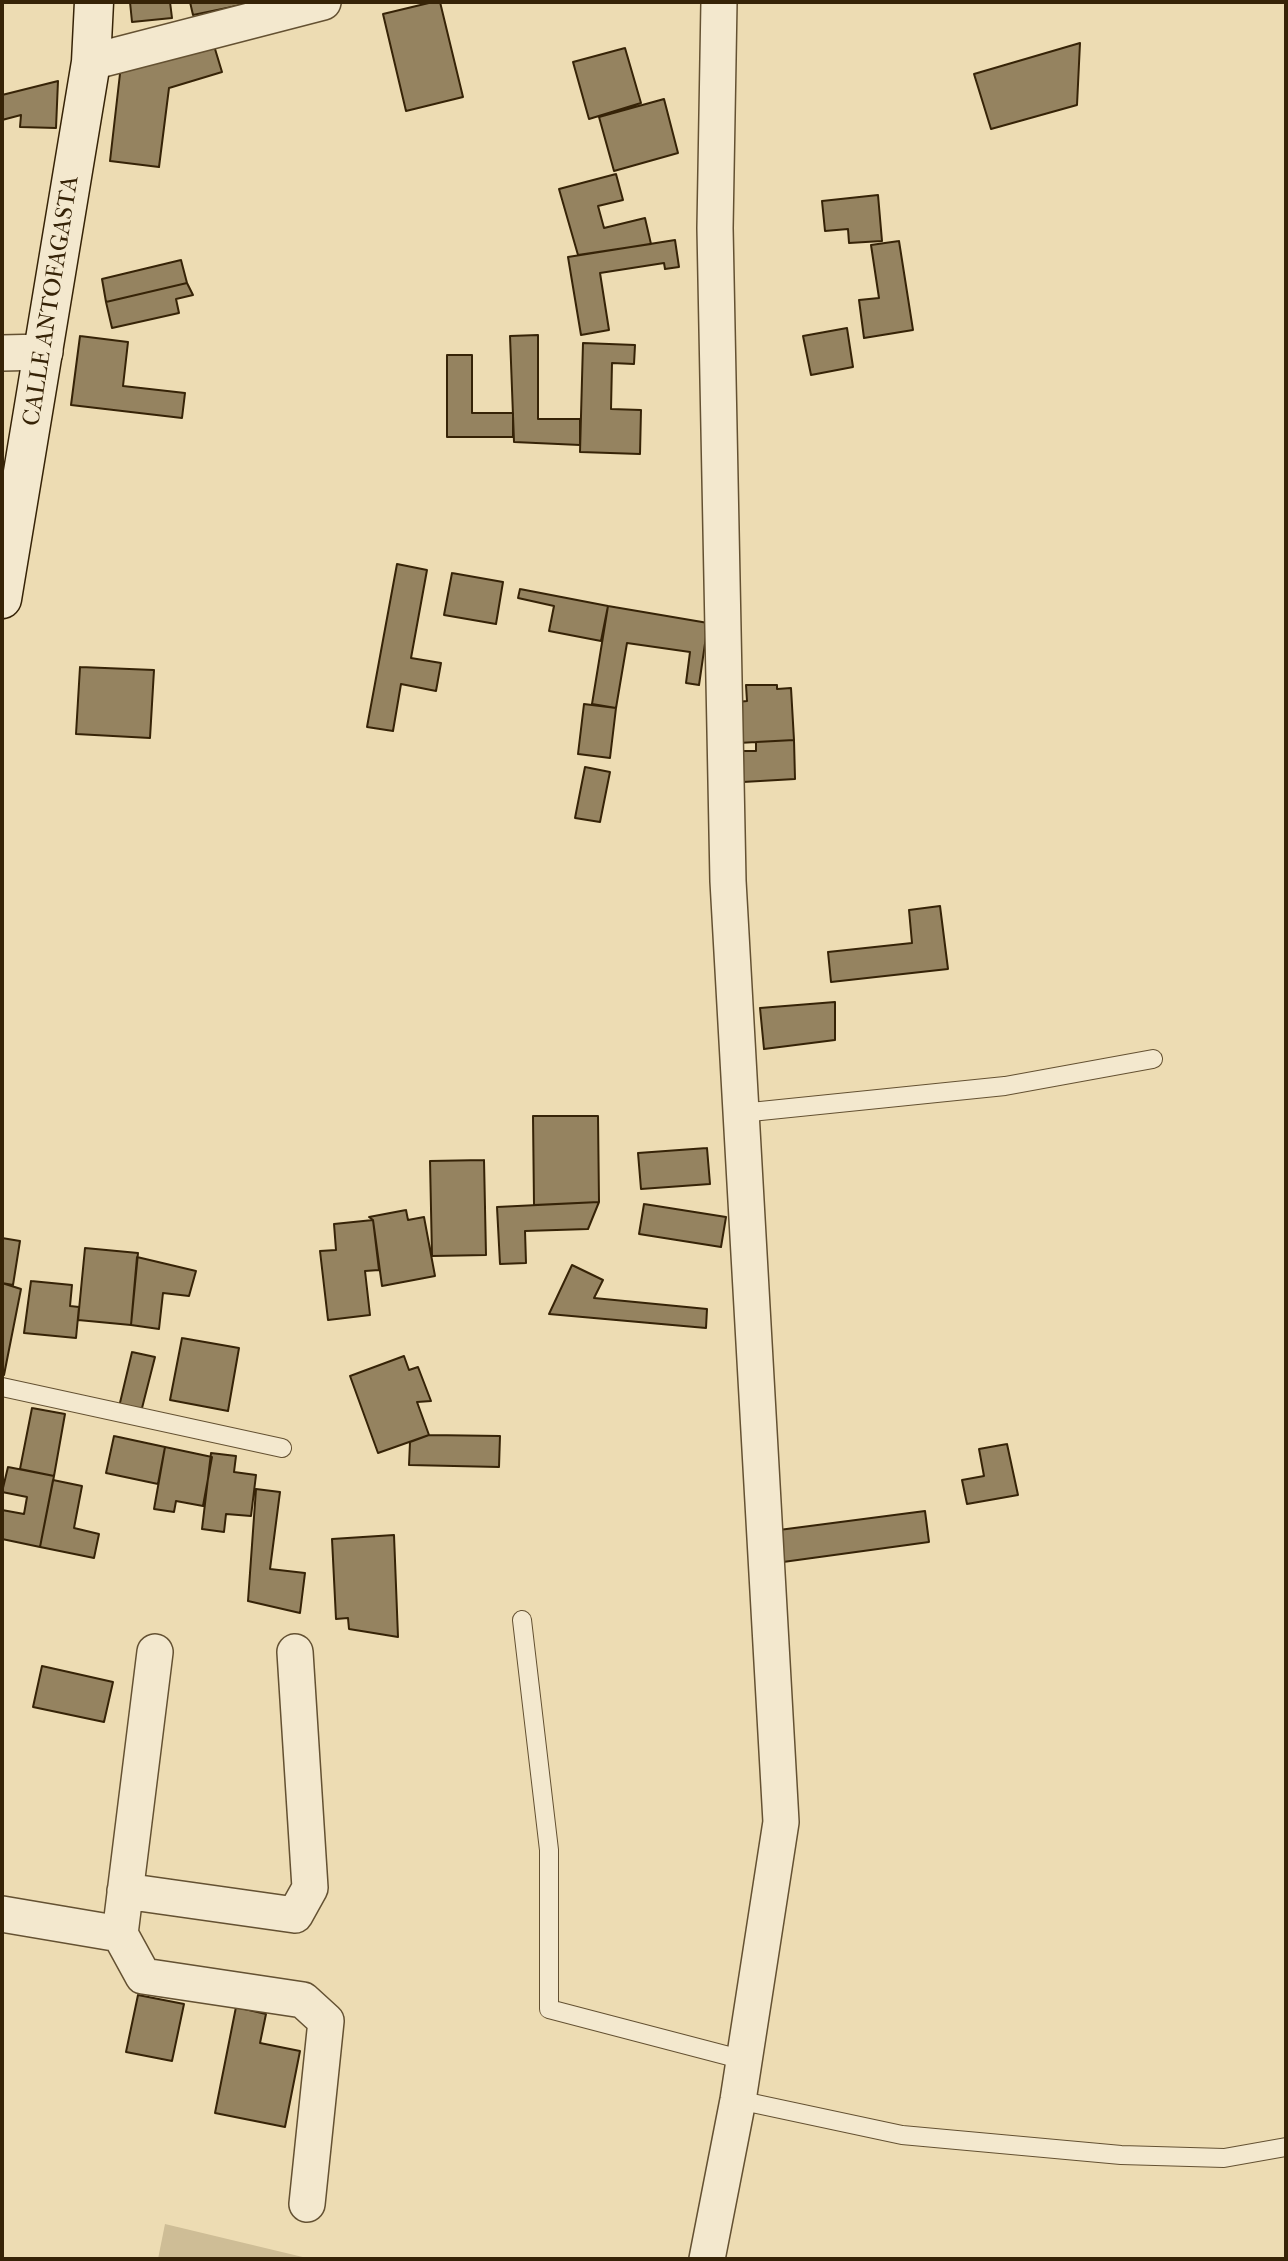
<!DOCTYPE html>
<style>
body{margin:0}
#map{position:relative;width:1288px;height:2261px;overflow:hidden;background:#eddcb3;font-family:"IM FELL French Canon",serif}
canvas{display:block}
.frame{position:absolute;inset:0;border:4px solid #362307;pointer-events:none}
</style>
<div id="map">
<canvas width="1288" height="2261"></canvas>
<div class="frame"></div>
</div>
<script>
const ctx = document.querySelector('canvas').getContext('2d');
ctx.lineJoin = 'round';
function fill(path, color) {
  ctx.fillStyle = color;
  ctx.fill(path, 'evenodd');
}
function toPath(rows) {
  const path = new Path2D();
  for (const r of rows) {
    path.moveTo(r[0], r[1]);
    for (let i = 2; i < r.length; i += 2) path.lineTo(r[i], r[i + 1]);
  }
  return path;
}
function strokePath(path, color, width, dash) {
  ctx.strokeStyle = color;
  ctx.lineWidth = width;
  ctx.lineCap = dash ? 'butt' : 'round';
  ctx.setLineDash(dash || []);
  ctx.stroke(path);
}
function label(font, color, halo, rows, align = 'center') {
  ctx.font = font + ' "IM FELL French Canon",serif';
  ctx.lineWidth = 5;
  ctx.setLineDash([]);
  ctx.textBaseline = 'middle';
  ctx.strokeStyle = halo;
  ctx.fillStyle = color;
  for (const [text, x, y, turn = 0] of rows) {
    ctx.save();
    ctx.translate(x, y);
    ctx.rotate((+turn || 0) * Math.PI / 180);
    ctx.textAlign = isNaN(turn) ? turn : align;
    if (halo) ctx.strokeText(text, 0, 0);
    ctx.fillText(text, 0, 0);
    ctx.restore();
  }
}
const green = toPath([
 [165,2224,311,2259,158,2259]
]);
const building = toPath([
 [130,2,170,2,172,18,132,22,130,2],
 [190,2,256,2,193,15,190,2],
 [433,2,440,2,463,97,406,111,383,14,433,2],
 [212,39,222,72,169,88,159,167,110,161,121,65,212,39],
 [1080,43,1077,105,991,129,974,74,1080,43],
 [625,48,641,103,589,119,573,62,625,48],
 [58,81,56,128,20,127,21,115,2,120,2,95,58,81],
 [664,99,678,153,614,171,599,117,664,99],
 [616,174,623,200,598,206,604,228,645,218,651,244,578,255,559,189,616,174],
 [878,195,882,241,849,243,848,229,825,231,822,201,878,195],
 [675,240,679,267,665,269,664,263,600,273,609,330,581,335,568,257,675,240],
 [899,241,913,330,864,338,859,300,879,298,871,245,899,241],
 [181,260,187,283,106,302,102,279,181,260],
 [187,283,193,295,176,299,179,313,112,328,106,302,187,283],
 [847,328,853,367,811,375,803,336,847,328],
 [538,335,538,419,580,419,580,445,514,442,510,336,538,335],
 [80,336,128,342,123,386,185,393,182,418,71,405,80,336],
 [583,343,635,345,634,364,612,363,611,409,641,410,640,454,580,452,583,343],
 [447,355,472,355,472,413,513,413,513,437,447,437,447,355],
 [397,564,427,570,411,658,441,663,436,691,401,684,393,731,367,727,397,564],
 [452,573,503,582,496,624,444,615,452,573],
 [520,589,608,606,601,641,549,631,554,606,518,598,520,589],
 [608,606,708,623,699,685,686,683,690,652,627,643,616,708,592,704,608,606],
 [80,667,154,670,150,738,76,734,80,667],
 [746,685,777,685,777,689,791,688,794,740,738,743,737,702,747,701,746,685],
 [584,704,616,708,610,758,578,754,584,704],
 [794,740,795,779,743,782,733,751,756,751,756,742,794,740],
 [585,767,610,772,600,822,575,818,585,767],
 [940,906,948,969,831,982,828,952,912,943,909,910,940,906],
 [835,1002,835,1040,764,1049,760,1008,835,1002],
 [533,1116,598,1116,599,1202,534,1205,533,1116],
 [707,1148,710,1184,641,1189,638,1153,707,1148],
 [484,1160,486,1255,432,1256,430,1161,484,1160],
 [599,1202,588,1229,525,1231,526,1263,500,1264,497,1207,599,1202],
 [644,1204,726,1217,721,1247,639,1234,644,1204],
 [406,1210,408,1220,424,1217,435,1276,382,1286,373,1220,369,1217,406,1210],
 [373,1220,379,1270,365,1271,370,1315,328,1320,320,1251,336,1250,334,1224,373,1220],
 [2,1238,20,1241,13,1285,2,1283,2,1238],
 [85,1248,138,1253,131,1325,78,1320,85,1248],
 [137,1257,196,1271,189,1296,163,1293,159,1329,131,1325,137,1257],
 [572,1265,603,1280,594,1298,707,1309,706,1328,549,1314,572,1265],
 [31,1281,72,1285,70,1306,79,1307,76,1338,24,1333,31,1281],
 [2,1283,21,1289,4,1375,2,1374,2,1283],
 [182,1338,239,1348,228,1411,170,1400,182,1338],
 [132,1352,155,1357,141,1412,119,1407,132,1352],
 [404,1356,409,1370,418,1367,431,1401,417,1402,429,1435,378,1453,350,1376,404,1356],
 [32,1408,65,1414,54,1476,20,1469,32,1408],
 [429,1435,500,1436,499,1467,409,1465,410,1442,429,1435],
 [114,1436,165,1447,158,1484,106,1473,114,1436],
 [1007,1444,1018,1495,967,1504,962,1480,984,1476,979,1449,1007,1444],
 [165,1447,212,1457,203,1506,176,1501,174,1512,154,1509,165,1447],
 [211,1453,236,1456,234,1472,256,1475,251,1516,226,1514,224,1532,202,1529,211,1453],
 [8,1467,54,1476,40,1547,2,1539,2,1510,24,1514,27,1497,2,1492,8,1467],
 [53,1480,82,1486,74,1528,99,1534,94,1558,40,1547,53,1480],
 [256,1489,280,1492,270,1569,305,1573,300,1613,248,1601,256,1489],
 [925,1511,929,1542,783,1562,779,1530,925,1511],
 [394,1535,398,1637,349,1629,348,1618,336,1619,332,1539,394,1535],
 [42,1666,113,1682,104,1722,33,1707,42,1666],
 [138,1995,184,2004,172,2061,126,2052,138,1995],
 [236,2007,266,2014,260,2043,300,2051,285,2127,215,2113,236,2007]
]);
const lane = toPath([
 [741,1113,1005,1086,1153,1059],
 [2,1387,282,1448],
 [522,1620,549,1850,549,2009,744,2060],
 [738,2100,902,2135,1121,2155,1224,2158,1286,2147]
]);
const street = toPath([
 [91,62,323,2],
 [2,353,45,352],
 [155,1652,120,1934,143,1976,303,2000,326,2021,307,2204],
 [125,1891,295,1915,310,1888,295,1652],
 [2,1914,120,1934],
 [707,2259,738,2100,781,1822,728,881,715,228,719,2]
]);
const secondary = toPath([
 [2,599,91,62,94,2]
]);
const streetNames = [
 ["CALLE ANTOFAGASTA",52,301,-81]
];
fill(green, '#cebd96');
fill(building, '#958360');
strokePath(building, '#362307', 2);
strokePath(lane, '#645132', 20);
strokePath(street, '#645132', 38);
strokePath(secondary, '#362307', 41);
strokePath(lane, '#f3e8ce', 18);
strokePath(street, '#f3e8ce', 35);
strokePath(secondary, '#f3e8ce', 38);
label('24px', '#362307', '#f3e8ce', streetNames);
</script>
